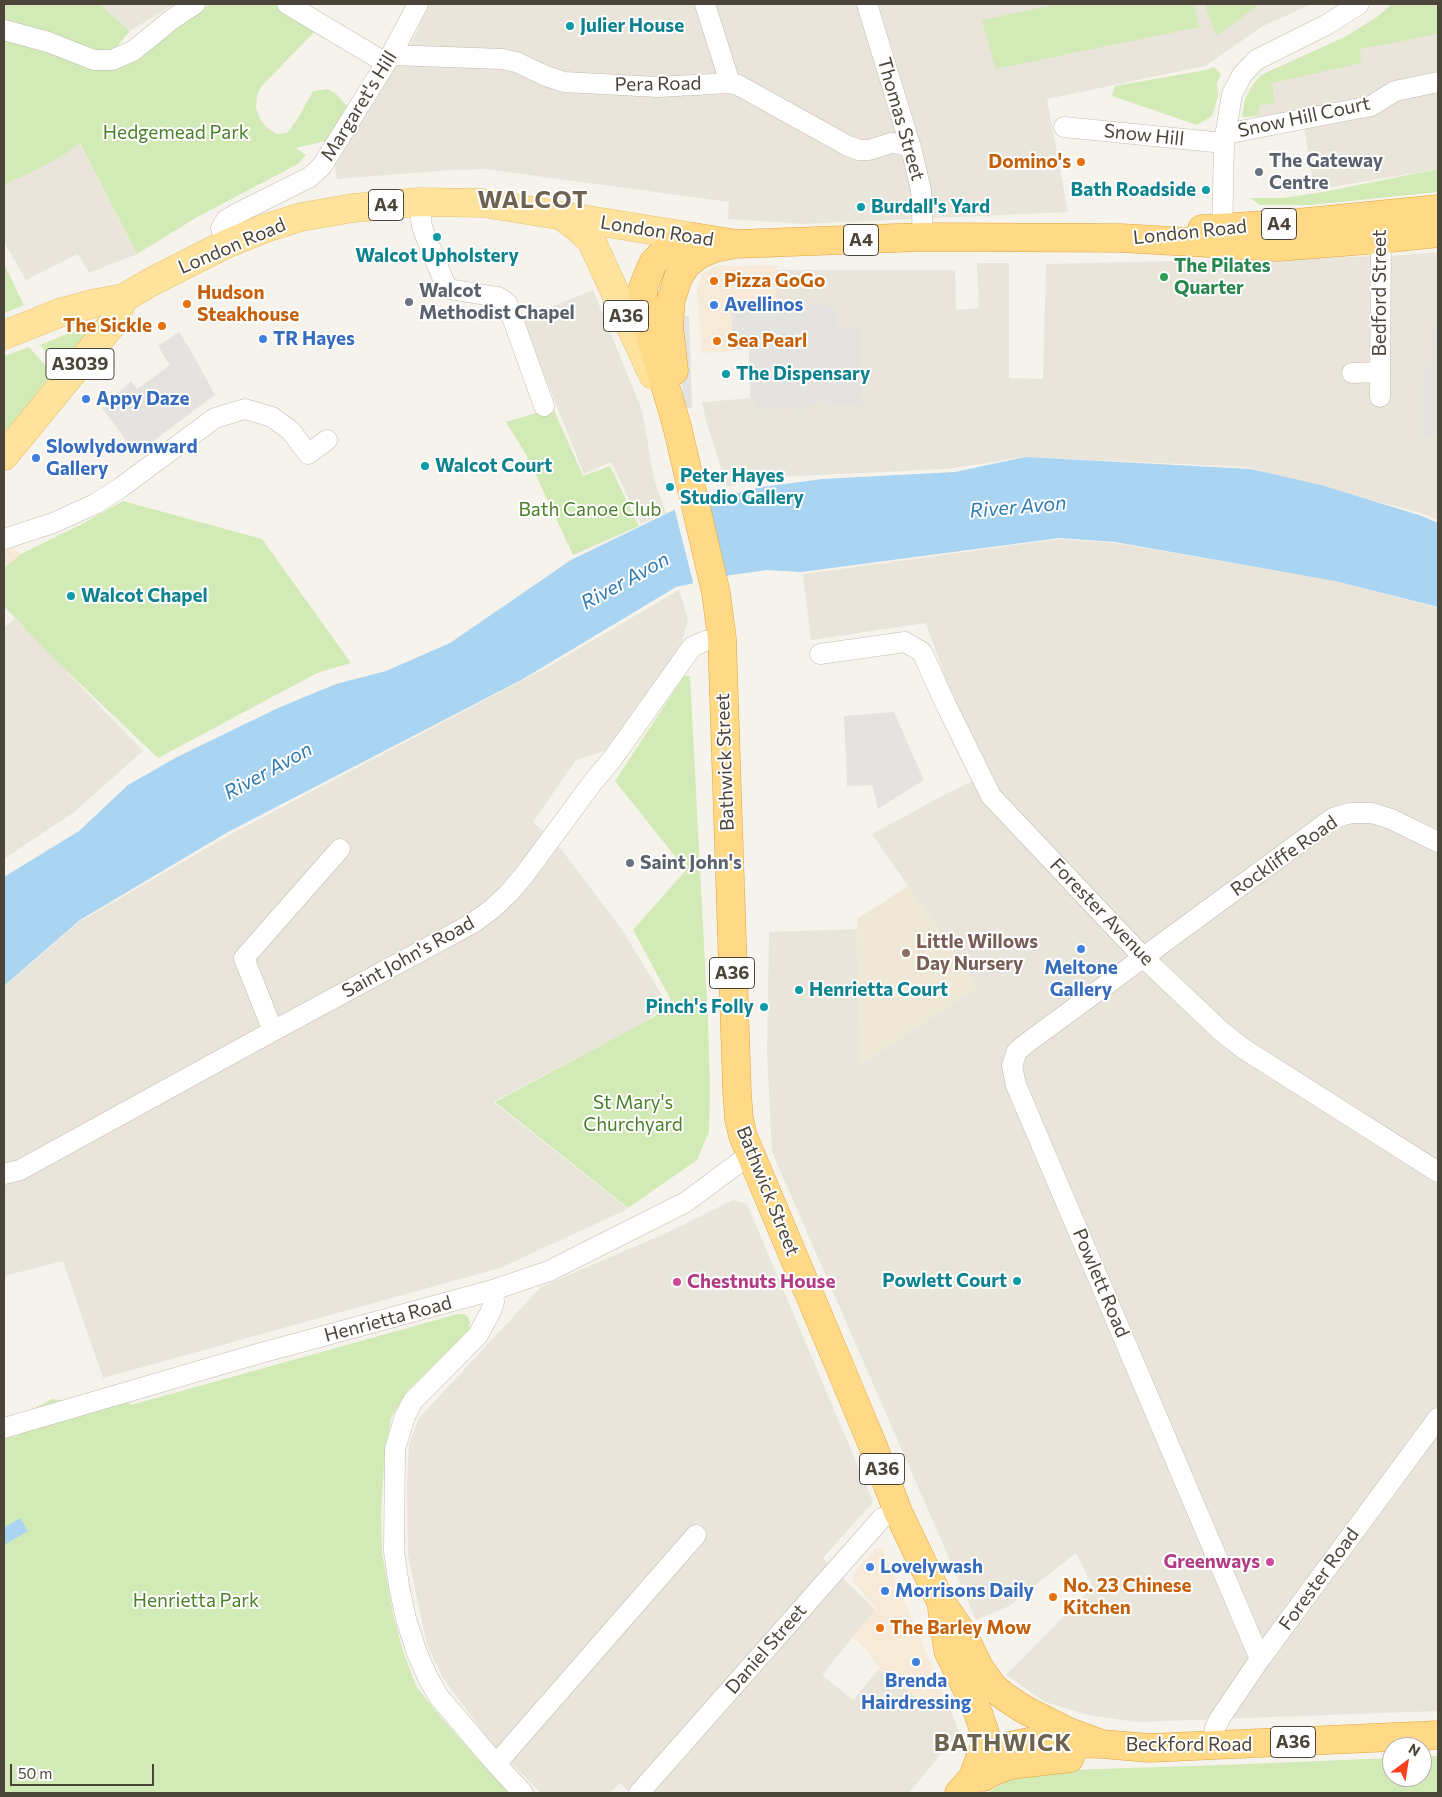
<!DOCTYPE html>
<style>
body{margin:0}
#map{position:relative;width:1442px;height:1797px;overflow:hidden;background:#f6f3ec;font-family:Commissioner,sans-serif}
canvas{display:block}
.frame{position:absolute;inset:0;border:5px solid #4b4439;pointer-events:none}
.north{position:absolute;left:1382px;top:1737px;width:50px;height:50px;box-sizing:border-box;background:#fff;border:1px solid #b7b4b0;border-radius:50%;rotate:31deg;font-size:14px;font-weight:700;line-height:20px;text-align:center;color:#4b4439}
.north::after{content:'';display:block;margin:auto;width:18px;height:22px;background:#fc3f1d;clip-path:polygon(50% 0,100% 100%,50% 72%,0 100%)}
.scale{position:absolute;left:10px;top:1764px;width:144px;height:22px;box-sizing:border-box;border:2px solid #4b4439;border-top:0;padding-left:6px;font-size:15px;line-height:18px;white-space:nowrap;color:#4b4439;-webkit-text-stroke:4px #fff;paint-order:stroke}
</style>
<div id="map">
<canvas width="1442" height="1797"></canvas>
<div class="frame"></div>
<div class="north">N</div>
<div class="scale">50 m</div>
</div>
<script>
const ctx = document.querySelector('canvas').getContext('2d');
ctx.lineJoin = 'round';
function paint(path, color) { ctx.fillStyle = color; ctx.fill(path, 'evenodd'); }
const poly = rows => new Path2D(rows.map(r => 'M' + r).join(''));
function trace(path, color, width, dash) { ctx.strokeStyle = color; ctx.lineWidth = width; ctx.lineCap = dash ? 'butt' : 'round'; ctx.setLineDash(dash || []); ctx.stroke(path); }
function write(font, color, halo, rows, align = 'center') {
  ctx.font = font + ' Commissioner,sans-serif'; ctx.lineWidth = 4; ctx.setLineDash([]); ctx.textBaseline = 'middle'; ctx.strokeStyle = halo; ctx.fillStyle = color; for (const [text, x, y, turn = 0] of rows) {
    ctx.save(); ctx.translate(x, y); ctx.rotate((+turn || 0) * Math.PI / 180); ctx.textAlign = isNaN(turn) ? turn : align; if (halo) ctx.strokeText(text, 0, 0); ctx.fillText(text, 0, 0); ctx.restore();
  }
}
const residential = poly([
 [99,4,174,4,130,31],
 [429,4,1312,4,1263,26,1205,66,1047,99,1068,212,803,224,728,219,729,202,485,169,451,170,337,179,334,159,352,134,415,36],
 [1392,4,1438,4,1438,169,1314,190,1303,121,1262,125,1258,116,1242,117,1245,99,1252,86,1261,75,1345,37,1377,17],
 [78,140,137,254,89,273,78,254,26,280,4,242,4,179],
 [1438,252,1438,520,1421,513,1247,467,1024,457,946,469,754,478,727,487,706,420,702,402,754,398,775,318,777,270,955,270,956,310,979,308,977,263,1009,263,1009,378,1043,379,1046,264,1391,256],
 [593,290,642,410,654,479,666,513,641,524,611,462,584,474,522,319],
 [1060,539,1115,543,1336,581,1438,608,1438,1711,1136,1722,1088,1715,1045,1702,1006,1675,1093,1587,1076,1553,1009,1606,976,1620,772,1152,767,1053,769,932,857,929,861,1064,978,987,872,834,946,794,989,773,946,680,926,623,811,640,803,574],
 [679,590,688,619,681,645,605,751,576,760,533,822,561,849,623,931,666,1002,649,1020,493,1102,628,1209,500,1268,103,1378,63,1261,4,1276,4,987,79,922,229,835,544,669],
 [15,618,143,751,73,813,4,859,4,628],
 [733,1200,747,1204,873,1502,823,1558,875,1610,822,1675,853,1700,879,1669,933,1710,948,1704,959,1732,909,1793,630,1793,620,1783,610,1793,541,1793,491,1743,443,1678,427,1645,408,1555,407,1485,409,1444,419,1418,541,1287,673,1230]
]);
const commercial = poly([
 [777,265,776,300,731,305,732,351,702,353,697,289,703,273,716,266],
 [4,547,14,547,21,554,4,568],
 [882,1548,947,1702,933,1710,879,1668,868,1651,853,1637,876,1608,851,1579,859,1567,875,1549]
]);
const education = poly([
 [908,886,978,987,861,1064,857,919]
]);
const green = poly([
 [4,4,99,4,130,31,114,50,103,54,4,24],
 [209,4,285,4,317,29,261,87,257,95,256,108,260,119,266,127,277,134,287,133,297,120,313,91,327,89,335,93,348,107,330,140,296,148,306,155,298,164,199,216,137,254,80,143,70,151,30,173,4,184,4,32,79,63,189,19],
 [1058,4,1195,4,1199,27,996,69,982,20],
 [1205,4,1256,4,1256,7,1216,36],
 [1392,4,1438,4,1438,34,1360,49,1361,63,1272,83,1275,103,1260,105,1258,116,1242,117,1245,99,1252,86,1261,75,1345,37,1377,17],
 [1214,67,1221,74,1217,83,1218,96,1212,116,1197,125,1112,96,1115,86,1206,70],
 [1438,169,1438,192,1311,205,1260,205,1250,198,1283,198,1323,192],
 [4,264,24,305,4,313],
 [94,323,95,325,59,367,40,345],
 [29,347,52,373,4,437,4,356],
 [553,408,583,476,610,466,639,526,573,555,527,456,506,422],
 [123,501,262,539,351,663,317,673,158,758,52,657,4,606,4,568,21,554,84,523],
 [684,676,690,676,708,1022,710,1089,709,1132,697,1160,628,1208,495,1102,654,1017,671,1000,633,930,686,870,615,781],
 [458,1314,464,1314,468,1317,470,1323,469,1330,407,1391,391,1418,384,1462,381,1517,382,1553,393,1614,403,1651,416,1686,439,1715,485,1767,512,1793,4,1793,4,1432,16,1437,20,1428,29,1423,33,1409,52,1399,68,1401,121,1397,131,1405],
 [1422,1756,1438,1756,1438,1793,988,1793,1016,1774,1037,1771,1222,1765,1392,1758,1392,1777,1422,1777]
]);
const parking = poly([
 [776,300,777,304,834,306,836,329,859,329,862,404,829,404,829,401,810,403,810,408,793,409,793,406,759,409,750,397,749,349,732,350,731,304],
 [680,316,689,316,692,408,683,408],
 [1434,322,1438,322,1438,436,1423,436,1424,368,1433,367],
 [179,332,190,349,215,395,136,454,102,408,131,381,137,389,170,365,158,346],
 [894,712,924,780,878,809,872,785,847,786,844,716]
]);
const water = poly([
 [1025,457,1251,469,1321,485,1422,516,1438,523,1438,607,1335,581,1115,542,1060,538,801,572,767,570,731,575,676,587,523,679,228,832,80,920,4,986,4,877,79,831,128,785,177,757,278,708,336,684,386,671,450,643,571,560,676,509,761,487,823,479,955,472],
 [20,1518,28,1531,4,1545,4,1528]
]);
const pier = poly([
 [722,494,723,499,708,502,725,578,694,586,674,507]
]);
const minor = poly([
 [287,4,386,63],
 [705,4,730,83],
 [867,4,911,148,921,190,923,237],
 [4,30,48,42,94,60,112,60,133,51,171,20,195,4],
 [391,55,502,59,516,62,546,76,564,82,658,87,730,83,738,85,848,146,859,150,869,150,891,143,901,144,911,148],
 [1064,127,1224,143],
 [1225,134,1371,106,1395,91,1438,82],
 [419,202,422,227,445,284,449,289,498,297,507,303,544,406],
 [1222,240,1224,143,1232,94,1242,75,1256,60,1328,24,1359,4],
 [226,244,221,228,226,220,234,215,310,177,322,166,391,55,418,4],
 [1352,373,1380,372],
 [1380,397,1381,227],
 [4,539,53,523,95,504,120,488,215,418,245,409,272,417,291,431,308,454,327,440],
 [820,654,905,642,922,652,946,705,991,796,1143,957,1221,1031,1244,1049,1438,1172],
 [273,1031,244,958,340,849],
 [4,1174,20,1170,273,1031,473,923,492,909,509,893,525,874,593,782,613,758,692,647,705,641,722,638],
 [493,1290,494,1302,491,1311,478,1335,413,1401,405,1416,395,1449,394,1551,399,1586,406,1619,417,1653,428,1678,439,1697,496,1764,523,1793],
 [4,1428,257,1354,493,1290,549,1271,686,1202,749,1155],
 [1260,1659,1016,1085,1012,1066,1017,1051,1031,1040,1333,818,1351,813,1372,813,1391,819,1438,842],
 [1216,1746,1215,1728,1220,1718,1260,1659,1438,1418],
 [496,1764,696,1535],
 [639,1793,882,1518,898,1512]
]);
const primary = poly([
 [563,217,578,228,591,240,653,375],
 [4,335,62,312,96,303,124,298,151,282,226,244,263,229,301,217,353,208,419,202,483,203,694,237],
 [4,456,113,323,124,298]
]);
const trunk = poly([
 [1202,229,1297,223,1438,209],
 [674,371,669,326,671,300,678,278,687,264,700,254,715,248,730,245],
 [942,1609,948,1651,976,1707,985,1733,985,1746,975,1771],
 [1102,1744,1067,1731,1025,1710,1005,1697,993,1687,979,1667,963,1634,941,1602,898,1512,873,1446,743,1136,739,1119,737,1092,722,638,719,616,716,593,677,426,643,310,643,287,653,263,663,253,674,244,694,237,737,244,923,237,1121,238,1277,247,1381,239,1438,233],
 [984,1777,992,1772,1010,1765,1070,1758],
 [959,1793,996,1752,1009,1746,1029,1742,1102,1744,1149,1748,1438,1735]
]);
const markers = [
 [570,26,5,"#0f9aa8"],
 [1081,162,5,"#e8710a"],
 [1259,172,5,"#6b7280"],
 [1206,190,5,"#0f9aa8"],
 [861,207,5,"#0f9aa8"],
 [437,237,5,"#0f9aa8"],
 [1164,277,5,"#2e9e5b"],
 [714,281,5,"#e8710a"],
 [409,302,5,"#6b7280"],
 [187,304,5,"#e8710a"],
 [714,305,5,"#3f7fe0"],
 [162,326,5,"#e8710a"],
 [263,339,5,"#3f7fe0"],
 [717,341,5,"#e8710a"],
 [726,374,5,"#0f9aa8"],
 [86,399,5,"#3f7fe0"],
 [36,458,5,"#3f7fe0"],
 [425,466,5,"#0f9aa8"],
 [670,487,5,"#0f9aa8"],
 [71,596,5,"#0f9aa8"],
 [630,863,5,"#6b7280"],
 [1081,949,5,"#3f7fe0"],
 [906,953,5,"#8d6e63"],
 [799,990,5,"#0f9aa8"],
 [764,1007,5,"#0f9aa8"],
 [1017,1281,5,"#0f9aa8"],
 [677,1282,5,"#d1479c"],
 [1270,1562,5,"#d1479c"],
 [870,1567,5,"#3f7fe0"],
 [885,1591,5,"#3f7fe0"],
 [1053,1597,5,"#e8710a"],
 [880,1628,5,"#e8710a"],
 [916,1662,5,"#3f7fe0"]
];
const shields = [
 [386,205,35],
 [1279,224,35],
 [861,240,35],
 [626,316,45],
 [80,364,68],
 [732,973,45],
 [882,1469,45],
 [1293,1742,45]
];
const shieldNames = [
 ["A4",386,205],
 ["A4",1279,224],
 ["A4",861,240],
 ["A36",626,316],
 ["A3039",80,364],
 ["A36",732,973],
 ["A36",882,1469],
 ["A36",1293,1742]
];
const cultureNames = [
 ["Julier House",580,26],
 ["Bath Roadside",1196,190,"right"],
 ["Burdall's Yard",871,207],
 ["Walcot Upholstery",437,256,"center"],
 ["The Dispensary",736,374],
 ["Walcot Court",435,466],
 ["Peter Hayes",680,476],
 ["Studio Gallery",680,498],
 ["Walcot Chapel",81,596],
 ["Henrietta Court",809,990],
 ["Pinch's Folly",754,1007,"right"],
 ["Powlett Court",1007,1281,"right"]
];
const streetNames = [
 ["Pera Road",658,84,-1],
 ["Margaret's Hill",359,106,-58],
 ["Snow Hill Court",1304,117,-12],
 ["Thomas Street",901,119,74],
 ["Snow Hill",1144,135,6],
 ["London Road",657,231,9],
 ["London Road",1190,232,-6],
 ["London Road",232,246,-23],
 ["Bedford Street",1380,293,-90],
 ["Bathwick Street",725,762,-92],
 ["Rockliffe Road",1284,856,-35],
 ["Forester Avenue",1102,912,46],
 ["Saint John's Road",408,957,-29],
 ["Bathwick Street",768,1191,68],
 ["Powlett Road",1101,1283,67],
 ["Henrietta Road",388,1319,-15],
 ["Forester Road",1319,1579,-54],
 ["Daniel Street",766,1649,-49],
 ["Beckford Road",1189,1745]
];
const parkNames = [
 ["Hedgemead Park",176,133],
 ["Bath Canoe Club",590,510],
 ["St Mary's",633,1103],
 ["Churchyard",633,1125],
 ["Henrietta Park",196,1601]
];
const worshipNames = [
 ["The Gateway",1269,161],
 ["Centre",1269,183],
 ["Walcot",419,291],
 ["Methodist Chapel",419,313],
 ["Saint John's",640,863]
];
const foodNames = [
 ["Domino's",1071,162,"right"],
 ["Pizza GoGo",724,281],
 ["Hudson",197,293],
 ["Steakhouse",197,315],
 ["The Sickle",152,326,"right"],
 ["Sea Pearl",727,341],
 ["No. 23 Chinese",1063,1586],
 ["Kitchen",1063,1608],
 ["The Barley Mow",890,1628]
];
const leisureNames = [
 ["The Pilates",1174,266],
 ["Quarter",1174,288]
];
const shopNames = [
 ["Avellinos",724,305],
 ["TR Hayes",273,339],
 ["Appy Daze",96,399],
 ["Slowlydownward",46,447],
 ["Gallery",46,469],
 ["Meltone",1081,968,"center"],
 ["Gallery",1081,990,"center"],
 ["Lovelywash",880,1567],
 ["Morrisons Daily",895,1591],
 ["Brenda",916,1681,"center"],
 ["Hairdressing",916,1703,"center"]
];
const educationNames = [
 ["Little Willows",916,942],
 ["Day Nursery",916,964]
];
const hotelNames = [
 ["Chestnuts House",687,1282],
 ["Greenways",1260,1562,"right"]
];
const waterNames = [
 ["River Avon",1018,507,-5],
 ["River Avon",625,581,-29],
 ["River Avon",268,771,-29]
];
const districtNames = [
 ["WALCOT",533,200],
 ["BATHWICK",1003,1743]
];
paint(residential, '#eae5da');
paint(commercial, '#f7ead8');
paint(education, '#efe8d6');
paint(green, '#d2eab5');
paint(parking, '#e5e3e0');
paint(water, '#a9d4f2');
paint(pier, '#f6f3ec');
trace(minor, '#c2bbae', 21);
trace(primary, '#e6c16a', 29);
trace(trunk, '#e0a43c', 29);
trace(minor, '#fff', 20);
trace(primary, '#ffe39c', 28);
trace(trunk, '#ffd985', 28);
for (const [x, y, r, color] of markers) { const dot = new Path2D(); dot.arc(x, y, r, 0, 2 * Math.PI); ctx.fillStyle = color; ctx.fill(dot); trace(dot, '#fff', 2); }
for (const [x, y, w] of shields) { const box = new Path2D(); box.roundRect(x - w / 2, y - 15.5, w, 31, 4); ctx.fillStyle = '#fff'; ctx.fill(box); trace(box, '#4b4439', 1); }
write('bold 18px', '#4b4439', null, shieldNames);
write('bold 19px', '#0d838f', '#fff', cultureNames, 'left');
write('19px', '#4b4439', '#fff', streetNames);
write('19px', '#4a7f2a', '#fff', parkNames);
write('bold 19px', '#5b616d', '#fff', worshipNames, 'left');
write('bold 19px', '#c56008', '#fff', foodNames, 'left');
write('bold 19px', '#27864d', '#fff', leisureNames, 'left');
write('bold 19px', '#366cbe', '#fff', shopNames, 'left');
write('bold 19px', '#785e54', '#fff', educationNames, 'left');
write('bold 19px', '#b23c85', '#fff', hotelNames, 'left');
write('italic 20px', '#2e7ab2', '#fff', waterNames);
ctx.letterSpacing = '1px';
write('bold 24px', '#6e6250', '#fff', districtNames);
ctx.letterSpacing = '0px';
</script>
